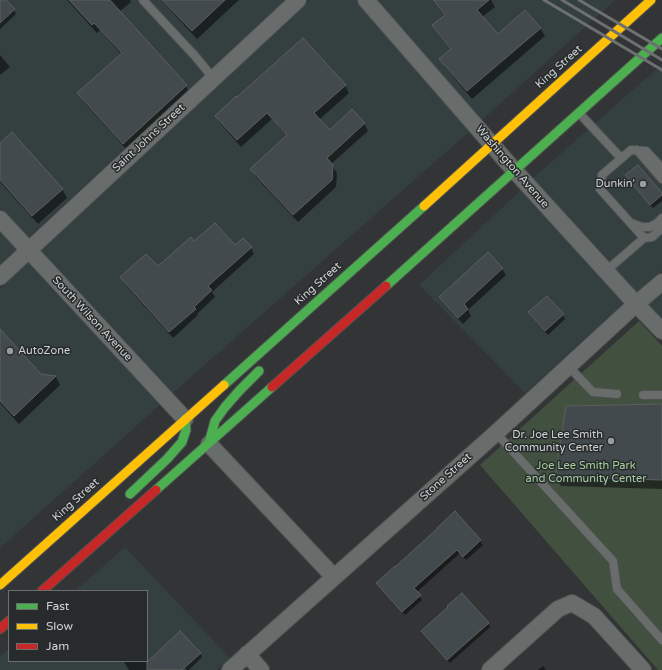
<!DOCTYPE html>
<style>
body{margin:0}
#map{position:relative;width:662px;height:670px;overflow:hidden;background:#323435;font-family:"Varela Round",sans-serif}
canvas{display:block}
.legend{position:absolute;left:8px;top:590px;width:140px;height:72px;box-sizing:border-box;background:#272b2c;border:1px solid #6b6e6f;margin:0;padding:5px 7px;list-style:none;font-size:12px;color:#d0d3d3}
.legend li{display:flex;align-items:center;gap:8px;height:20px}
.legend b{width:20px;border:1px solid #6b6e6f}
</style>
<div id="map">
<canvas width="662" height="670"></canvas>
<ul class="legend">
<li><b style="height:5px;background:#4caf50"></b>Fast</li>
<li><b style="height:5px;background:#ffc107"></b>Slow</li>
<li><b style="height:5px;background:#c62828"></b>Jam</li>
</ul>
</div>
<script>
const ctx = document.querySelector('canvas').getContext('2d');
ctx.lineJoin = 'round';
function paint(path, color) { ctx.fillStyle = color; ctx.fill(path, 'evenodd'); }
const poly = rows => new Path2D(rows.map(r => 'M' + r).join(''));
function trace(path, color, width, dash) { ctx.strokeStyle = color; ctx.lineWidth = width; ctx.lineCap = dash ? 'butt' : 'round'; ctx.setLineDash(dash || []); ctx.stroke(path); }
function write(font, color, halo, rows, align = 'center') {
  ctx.font = font + ' "Varela Round",sans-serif'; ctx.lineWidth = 3; ctx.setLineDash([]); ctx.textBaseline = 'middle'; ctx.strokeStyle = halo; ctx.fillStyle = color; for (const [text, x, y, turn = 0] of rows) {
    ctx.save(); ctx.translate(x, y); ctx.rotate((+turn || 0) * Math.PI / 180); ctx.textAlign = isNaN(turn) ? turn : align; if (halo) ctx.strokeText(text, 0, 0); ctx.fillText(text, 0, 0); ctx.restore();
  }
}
const built = poly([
 [0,0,285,0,28,238,0,208],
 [310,0,356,0,470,131,173,393,40,251],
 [376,0,615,0,481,121],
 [662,64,662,271,636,292,532,179],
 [521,190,624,303,525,393,419,285],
 [0,231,17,249,0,265],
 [29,262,161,404,0,548,0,289],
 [662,294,662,319,648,305],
 [125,547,230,658,217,670,0,670,0,656,9,649,9,661,147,661,147,591,75,591]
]);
const green = poly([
 [639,321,662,346,662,670,658,670,480,465]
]);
const shadow = poly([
 [0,0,5,0,14,10,16,14,0,29],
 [67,0,130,0,131,2,119,12,186,86,190,94,128,151,83,101,78,93,121,54,100,30,97,33],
 [161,0,239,0,197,39],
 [432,0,491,0,495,7,482,17,498,35,540,28,545,36,472,99,445,67,440,59,451,50,438,33,433,26,445,16],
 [0,55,10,67,0,75],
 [345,85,349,93,319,120,330,132,364,123,368,131,331,164,337,173,336,187,298,222,256,177,251,169,287,136,272,119,241,147,220,123,216,116],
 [0,144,62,189,67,198,38,224,0,182],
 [626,176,662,195,662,201,653,208,629,180],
 [194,243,251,248,254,254,212,292,215,297,197,314,198,315,173,338,125,284,122,277,158,267],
 [502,269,506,275,468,310,471,316,463,324,444,303,440,297],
 [530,313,563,315,565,319,548,335,532,317],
 [0,331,41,375,56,377,60,385,19,424,0,403],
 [662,405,662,489,561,486,556,477,567,407],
 [455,513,480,541,483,545,466,560,460,553,417,592,422,600,405,615,380,587,395,568],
 [488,623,490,627,450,663,425,636,423,632],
 [200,653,202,657,189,670,187,670,181,664,175,670,129,670,124,662,125,661,147,661,147,659,149,661],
 [543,666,546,670,538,670]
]);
const building = poly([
 [0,0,6,0,15,9,0,23,0,0],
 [69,0,110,0,187,85,123,144,77,93,122,53,94,23,92,25,69,0],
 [162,0,225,0,192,31,162,0],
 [433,0,489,0,477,10,498,34,525,10,541,28,467,91,439,59,451,49,432,25,445,15,433,0],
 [303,38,346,85,314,113,330,130,352,109,365,123,327,158,333,165,332,180,293,215,250,169,287,135,267,113,237,140,215,116,236,96,237,97,303,38],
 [12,132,63,189,32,216,0,180,0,143,12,132],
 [638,165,662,193,662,195,650,205,625,175,638,165],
 [215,223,235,245,243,238,252,247,208,286,212,290,194,307,196,309,169,332,120,277,146,254,158,266,191,237,194,241,215,223],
 [488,252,503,268,464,304,468,309,458,318,439,297,488,252],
 [547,296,564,314,545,331,528,312,547,296],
 [0,329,41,374,56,376,14,416,0,401,0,329],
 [662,404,662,480,555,477,566,406,662,404],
 [455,511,481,540,463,557,457,550,414,588,421,595,402,612,376,583,395,566,395,567,438,528,437,528,455,511],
 [462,593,489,623,447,660,421,631,448,607,447,606,462,593],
 [180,631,201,653,182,670,147,670,147,662,180,631]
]);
const lane = poly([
 [143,0,195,56,213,78],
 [579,113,621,158],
 [637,150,662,179],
 [631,223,642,227,650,227,657,223,662,218],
 [644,238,600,189,602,175,631,150,646,151,662,168],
 [606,271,644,238,652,237,662,228],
 [568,366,593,392,617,394],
 [643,395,662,395],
 [496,433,613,561,617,589,662,640]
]);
const street = poly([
 [366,0,481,132,514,170,636,304,662,331],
 [0,219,185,419],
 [0,277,298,0],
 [209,444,334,577],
 [247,654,261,670],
 [230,670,496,433,636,304,662,282],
 [490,670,558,609,572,603,594,616,643,670]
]);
const fast = poly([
 [386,286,662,38],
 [224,385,424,206],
 [210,439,215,421,225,407,240,390,259,371],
 [156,490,272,387],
 [130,494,167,459,182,442,186,430,185,419]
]);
const slow = poly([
 [424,206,651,0],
 [0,585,224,385]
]);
const jam = poly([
 [272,387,386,286],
 [42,591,156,490],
 [0,629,9,621]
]);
const rail = poly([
 [544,0,662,70],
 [562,0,662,60],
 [579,0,662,49]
]);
const markers = [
 [643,184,4,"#999b9c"],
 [10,351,4,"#999b9c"],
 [611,441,4,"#999b9c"]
];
const streetNames = [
 ["King Street",559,67,-42],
 ["Saint Johns Street",149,138,-43],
 ["Washington Avenue",512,167,49],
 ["King Street",318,284,-42],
 ["South Wilson Avenue",92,319,47],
 ["Stone Street",446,477,-42],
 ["King Street",76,500,-42]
];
const poiNames = [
 ["Dunkin'",635,184],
 ["AutoZone",18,351,"left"],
 ["Dr. Joe Lee Smith",603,435],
 ["Community Center",603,448]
];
const parkNames = [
 ["Joe Lee Smith Park",586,466],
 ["and Community Center",586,479]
];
paint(built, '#343f3f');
paint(green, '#425040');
paint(shadow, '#0007');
paint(building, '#424a4d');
trace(building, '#5d5e5f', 1);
trace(lane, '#4f5151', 10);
trace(street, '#4f5151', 18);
trace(fast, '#4f5151', 11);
trace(slow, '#4f5151', 11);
trace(jam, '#4f5151', 11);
trace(lane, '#686d6b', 8);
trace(street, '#686d6b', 16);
trace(fast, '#4caf50', 9);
trace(slow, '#ffc107', 9);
trace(jam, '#c62828', 9);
trace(rail, '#6d7070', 3);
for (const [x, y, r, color] of markers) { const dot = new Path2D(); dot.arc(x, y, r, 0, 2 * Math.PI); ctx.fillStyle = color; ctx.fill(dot); trace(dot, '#272b2c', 1.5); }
write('11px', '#d0d3d3', '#272b2c', streetNames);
write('11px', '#d0d3d3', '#272b2c', poiNames, 'right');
write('11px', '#a6cf9f', '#272b2c', parkNames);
</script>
